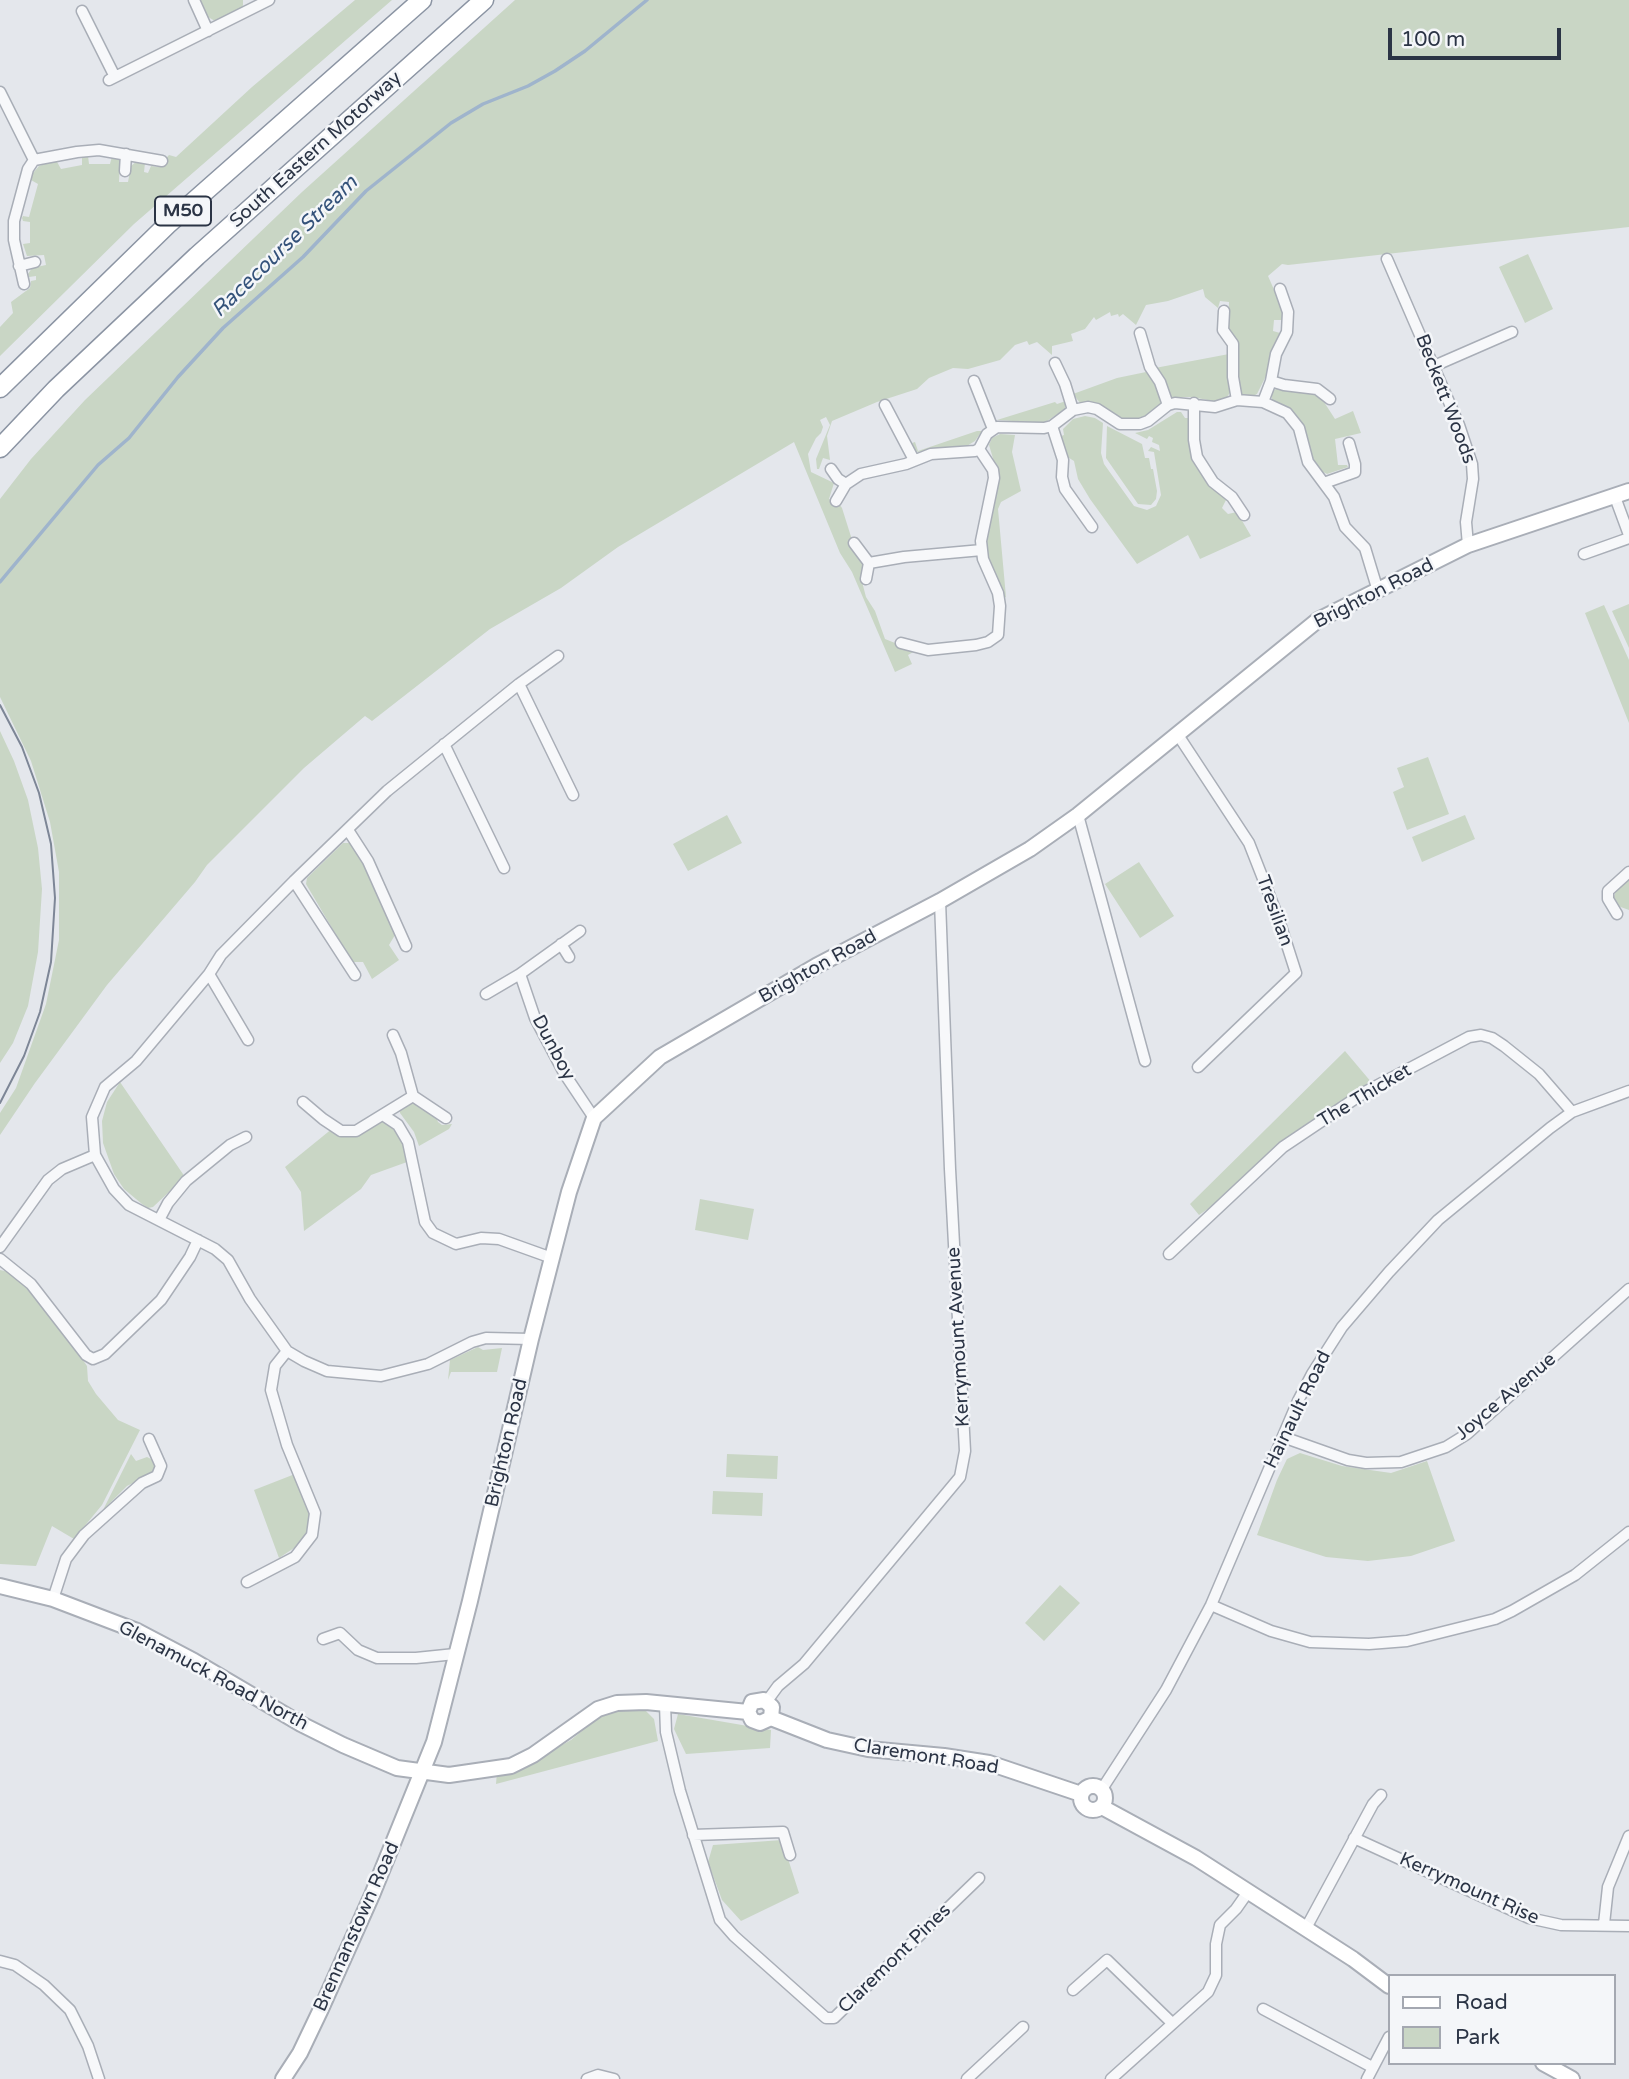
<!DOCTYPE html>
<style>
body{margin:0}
#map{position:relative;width:1629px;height:2079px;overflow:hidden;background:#e4e7ec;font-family:"Varela Round",sans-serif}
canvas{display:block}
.legend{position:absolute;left:1388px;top:1974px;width:228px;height:91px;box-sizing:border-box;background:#f4f6f9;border:2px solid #a4a8b1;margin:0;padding:9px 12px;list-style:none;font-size:21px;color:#2b3445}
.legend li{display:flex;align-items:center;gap:14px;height:35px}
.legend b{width:35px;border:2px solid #a4a8b1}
.scale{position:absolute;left:1388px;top:28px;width:173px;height:32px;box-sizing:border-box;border:4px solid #2b3445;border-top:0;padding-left:9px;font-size:21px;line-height:24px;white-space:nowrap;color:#2b3445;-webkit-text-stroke:5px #f4f6f9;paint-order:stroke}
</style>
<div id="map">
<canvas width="1629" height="2079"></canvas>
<ul class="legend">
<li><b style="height:9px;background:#fff"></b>Road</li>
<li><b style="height:19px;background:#c9d6c5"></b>Park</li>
</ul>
<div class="scale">100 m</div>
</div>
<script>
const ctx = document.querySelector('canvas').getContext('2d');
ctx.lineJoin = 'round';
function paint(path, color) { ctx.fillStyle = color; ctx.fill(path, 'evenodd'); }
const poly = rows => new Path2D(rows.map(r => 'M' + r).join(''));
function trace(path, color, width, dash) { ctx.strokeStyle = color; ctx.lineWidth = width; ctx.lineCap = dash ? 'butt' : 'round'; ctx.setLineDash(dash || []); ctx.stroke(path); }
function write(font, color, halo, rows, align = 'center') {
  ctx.font = font + ' "Varela Round",sans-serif'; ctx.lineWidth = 5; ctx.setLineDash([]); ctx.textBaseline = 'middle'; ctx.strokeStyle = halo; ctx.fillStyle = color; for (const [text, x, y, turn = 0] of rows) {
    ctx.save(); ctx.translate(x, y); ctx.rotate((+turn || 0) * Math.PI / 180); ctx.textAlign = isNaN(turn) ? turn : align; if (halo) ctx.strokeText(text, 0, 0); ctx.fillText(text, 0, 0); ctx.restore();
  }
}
const green = poly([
 [199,0,243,0,243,5,242,8,215,21,208,17],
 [355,0,392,0,134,224,0,356,0,327,13,313,11,302,30,288,31,281,36,280,36,276,29,277,28,274,32,268,46,265,44,255,27,256,23,244,30,243,30,222,23,221,22,218,23,216,29,217,38,184,31,180,33,173,39,166,56,160,61,169,82,165,82,155,88,156,89,164,110,164,112,156,120,159,119,182,128,182,131,166,137,161,145,163,144,172,148,173,151,166,158,167,169,155,176,157,252,87],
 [515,0,1629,0,1629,227,1288,265,1282,264,1268,276,1283,310,1282,320,1274,320,1273,331,1280,333,1280,335,1271,354,1267,374,1257,394,1251,397,1244,396,1240,392,1237,372,1239,345,1228,329,1229,302,1220,301,1218,308,1205,297,1203,289,1168,301,1146,305,1136,325,1123,314,1119,317,1118,314,1111,316,1110,312,1096,320,1094,317,1085,329,1071,334,1073,341,1052,346,1052,355,1037,342,1029,345,1027,341,1015,345,1000,360,968,369,953,368,929,378,917,389,877,402,832,421,827,436,830,460,823,458,819,469,817,469,816,459,830,425,826,417,820,420,823,427,821,433,816,438,808,454,811,472,834,483,829,499,839,504,842,508,853,543,848,545,863,562,861,578,866,597,875,611,885,639,915,651,908,655,912,664,895,672,852,572,840,553,794,442,618,547,561,588,490,629,372,721,365,716,304,768,207,865,195,882,107,985,35,1083,0,1135,0,1113,16,1088,46,1004,59,940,59,872,50,822,31,761,0,697,0,499,31,459,85,400,302,192],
 [1528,254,1553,309,1525,323,1499,267],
 [1229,354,1231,391,1225,400,1218,402,1192,397,1171,397,1155,368],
 [1146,372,1155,382,1161,403,1145,417,1138,420,1124,419,1100,406,1080,403,1073,394,1117,378],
 [1276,389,1314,393,1324,402,1335,419,1353,411,1361,433,1335,439,1338,465,1347,465,1348,467,1327,474,1321,471,1312,457,1307,438,1298,418,1291,411,1272,400,1272,392],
 [1066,401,1065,409,1044,423,997,420,1055,402,1057,404],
 [1177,412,1181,412,1185,418,1188,418,1189,445,1200,473,1226,500,1222,508,1228,514,1237,512,1251,536,1200,559,1188,535,1137,564,1090,499,1078,479,1074,461,1066,456,1061,436,1064,435,1063,429,1073,419,1085,416,1095,418,1103,423,1101,453,1104,464,1134,506,1147,510,1156,506,1161,495,1154,452,1148,451,1151,447,1160,451,1159,445,1152,442,1153,438,1149,436,1147,439,1135,433,1148,430],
 [1107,426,1142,444,1145,458,1149,458,1151,469,1153,469,1157,491,1156,499,1151,505,1138,504,1106,458],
 [977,431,982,431,975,441,965,447,940,448,918,452,915,450,912,443,915,442,918,451],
 [1000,434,1015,435,1012,452,1021,491,1001,502,998,509,1006,597,1004,598,988,557,986,535,998,475,989,445,992,438],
 [1629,604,1629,648,1612,611],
 [1604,605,1629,660,1629,723,1585,613],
 [0,731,14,761,28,800,38,848,42,889,38,952,28,1006,13,1043,0,1063],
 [1428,757,1449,814,1407,830,1393,792,1404,787,1397,768],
 [727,815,742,843,688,871,673,844],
 [1465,815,1475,839,1422,862,1412,837],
 [343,843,349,843,355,848,362,859,395,935,389,945,399,960,372,979,363,962,352,962,306,884,307,878],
 [1139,862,1174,916,1140,938,1105,884],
 [1629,880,1629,910,1618,906,1613,899,1616,891],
 [1345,1051,1372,1083,1309,1122,1282,1143,1215,1204,1199,1215,1190,1204],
 [120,1082,185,1177,153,1207,148,1208,142,1204,124,1189,114,1174,103,1143,102,1121,107,1102],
 [406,1097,435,1114,438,1122,442,1125,452,1124,449,1129,419,1146,414,1132,400,1113,399,1106],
 [373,1119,391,1120,404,1145,407,1162,371,1175,361,1189,304,1231,301,1192,285,1167,333,1128,342,1132],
 [700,1199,754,1209,748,1240,695,1230],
 [0,1270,9,1272,29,1288,59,1325,87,1366,88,1381,96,1394,118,1420,140,1430,102,1505,74,1539,52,1526,36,1566,0,1564],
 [478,1347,483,1350,502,1348,497,1372,451,1372,448,1380,450,1360],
 [1300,1453,1342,1466,1391,1473,1427,1461,1455,1541,1411,1556,1368,1561,1326,1557,1257,1535,1277,1480,1287,1459],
 [131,1454,136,1461,147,1457,151,1459,156,1468,155,1472,127,1486,103,1510],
 [727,1454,778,1456,777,1479,726,1477],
 [295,1474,310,1509,309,1531,294,1548,279,1558,254,1490],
 [713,1491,763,1493,762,1516,712,1514],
 [1060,1585,1080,1603,1044,1641,1025,1623],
 [640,1705,654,1719,658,1741,496,1784,497,1772,546,1754,571,1740,608,1709],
 [678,1714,771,1730,770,1748,686,1754,674,1729],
 [782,1840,799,1893,741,1921,722,1900,708,1862,713,1845]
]);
const stream = poly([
 [0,582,98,465,129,438,178,377,223,328,303,257,366,191,451,123,483,104,528,86,555,71,585,51,647,0]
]);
const street = poly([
 [194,0,208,31],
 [82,11,115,77],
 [109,80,269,0],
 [0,92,34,160],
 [125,171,126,154],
 [1387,259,1459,425,1472,464,1473,479,1466,522,1468,545],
 [19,266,35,262],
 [24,284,14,240,14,221,28,169,34,160,77,152,99,150,162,161],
 [1224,311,1223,330,1233,344,1233,377,1237,400],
 [1140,333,1150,367,1160,382,1168,405],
 [1055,363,1065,384,1073,410],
 [1434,366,1512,332],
 [974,381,993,429],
 [1271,381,1284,385,1317,389,1330,399],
 [1263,402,1271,381,1276,354,1287,332,1288,312,1280,289],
 [1194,403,1194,440,1197,457,1213,482,1232,497,1244,515],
 [885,405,914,460],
 [1052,426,1063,460,1062,477,1065,489,1092,527],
 [831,469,838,479,846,484],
 [1324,483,1355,472,1355,464,1349,443],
 [1615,497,1629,535],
 [836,501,846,484,861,474,906,464,931,454,975,451,979,449,987,434,997,427,1044,428,1052,426,1073,410,1088,407,1097,409,1120,424,1140,424,1148,421,1168,405,1175,403,1215,407,1237,400,1263,402,1287,413,1299,428,1308,462,1334,497,1345,527,1365,548,1378,591],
 [854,543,869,563,866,579],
 [1584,554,1629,538],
 [869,563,904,557,982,550],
 [901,643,928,650,976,645,988,642,998,635,1000,606,998,593,983,559,981,541,994,478,993,470,979,449],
 [519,684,573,795],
 [1178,735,1249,843,1278,917,1296,973,1198,1067],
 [444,744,504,868],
 [1078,815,1145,1061],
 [348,830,368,861,406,946],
 [294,881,355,975],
 [1617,914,1608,899,1608,891,1629,872],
 [561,944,569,957],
 [209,974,248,1040],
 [520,974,535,1018,564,1073,594,1118],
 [486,994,520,974,580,931],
 [393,1035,401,1053,413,1096,446,1118],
 [303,1102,323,1119,341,1131,356,1131,413,1096],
 [383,1115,398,1125,408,1142,425,1222,433,1233,456,1244,481,1238,499,1239,552,1258],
 [159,1220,168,1203,186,1181,230,1145,246,1137],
 [0,1247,48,1180,62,1169,95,1155],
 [1169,1254,1283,1147,1365,1092,1469,1037,1481,1035,1492,1038,1504,1046,1539,1074,1572,1112],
 [0,1259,31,1284,86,1355,93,1359,105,1354,161,1300,190,1257,198,1240],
 [531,1339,486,1338,472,1342,428,1364,381,1376,327,1371,304,1361,287,1351,250,1299,228,1260,215,1249,129,1205,114,1189,95,1155,92,1117,105,1087,136,1061,209,974,221,955,294,881,387,791,519,684,558,656],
 [1283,1437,1348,1460,1366,1463,1401,1462,1446,1447,1467,1434,1629,1289],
 [247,1582,295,1557,312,1535,315,1513,287,1445,271,1390,275,1366,287,1351],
 [53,1599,66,1559,84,1535,142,1483,157,1476,161,1466,149,1439],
 [1211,1605,1271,1631,1310,1642,1369,1644,1407,1641,1495,1619,1512,1611,1575,1575,1629,1532],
 [323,1639,340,1633,358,1650,377,1658,416,1658,455,1654],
 [767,1701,778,1686,804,1664,960,1477,965,1451,950,1169,940,901],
 [665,1704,666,1732,680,1791,720,1920,734,1936,826,2018,834,2018,979,1878],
 [1102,1789,1166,1690,1211,1605,1298,1401,1312,1374,1342,1327,1389,1272,1438,1220,1550,1128,1572,1112,1629,1091],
 [693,1835,783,1832,790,1855],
 [1354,1838,1529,1918,1561,1925,1629,1926],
 [1604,1924,1608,1887,1629,1836],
 [1306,1928,1373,1804,1381,1795],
 [0,1961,15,1965,44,1985,70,2010,88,2046,99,2079],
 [1073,1990,1107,1960,1172,2023],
 [1263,2009,1372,2067],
 [587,2079,598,2075,614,2079],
 [967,2079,1023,2027],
 [1111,2079,1208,1992,1216,1975,1216,1944,1220,1925,1236,1909,1248,1892],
 [1367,2079,1389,2037]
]);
const secondary = poly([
 [0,1586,53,1599,137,1631,194,1661,301,1724,343,1745,397,1768,449,1775,511,1766,533,1755,598,1709,617,1703,646,1702,748,1712],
 [748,1712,752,1702,764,1700,772,1707,771,1718],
 [748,1712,752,1720,760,1723,771,1718],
 [771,1718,827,1740,868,1749,944,1756,989,1763,1081,1794],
 '1081 1798a12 12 0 1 1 24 0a12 12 0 1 1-24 0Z',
 [1102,1807,1196,1858,1353,1959,1389,1986],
 [1543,2063,1572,2079],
 [283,2079,300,2053,321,2009,372,1895,434,1742,470,1601,531,1339,569,1192,594,1118,660,1057,816,966,940,901,1030,849,1078,815,1318,620,1468,545,1629,491]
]);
const highway = poly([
 [0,388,167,225,422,0],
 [0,448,56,389,197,256,484,0]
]);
const tram = poly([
 [0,705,22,747,39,793,51,844,55,898,51,962,40,1012,24,1056,0,1103]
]);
const shields = [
 [183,211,56]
];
const shieldNames = [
 ["M50",183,211]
];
const streetNames = [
 ["South Eastern Motorway",316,150,-42],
 ["Beckett Woods",1445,399,69],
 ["Brighton Road",1374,594,-27],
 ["Tresilian",1274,911,70],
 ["Brighton Road",818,967,-29],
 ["Dunboy",553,1048,62],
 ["The Thicket",1365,1096,-31],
 ["Kerrymount Avenue",959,1337,-93],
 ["Joyce Avenue",1506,1397,-40],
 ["Hainault Road",1298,1410,-64],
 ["Brighton Road",507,1443,-77],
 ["Glenamuck Road North",213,1676,28],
 ["Claremont Road",926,1757,9],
 ["Kerrymount Rise",1469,1889,24],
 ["Brennanstown Road",357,1927,-66],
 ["Claremont Pines",895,1959,-44]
];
const waterNames = [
 ["Racecourse Stream",285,247,-44]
];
paint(green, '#c9d6c5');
trace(stream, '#9fb4cc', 3.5);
trace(street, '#a9aeb7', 13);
trace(secondary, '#a9aeb7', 18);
trace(highway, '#8b94a3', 21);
trace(street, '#f7f8fa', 10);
trace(secondary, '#fff', 14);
trace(highway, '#fff', 18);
trace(tram, '#7d8696', 2);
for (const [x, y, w] of shields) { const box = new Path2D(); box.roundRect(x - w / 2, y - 14.5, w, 29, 5); ctx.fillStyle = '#f4f6f9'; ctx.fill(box); trace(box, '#2b3445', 2); }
write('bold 18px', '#2b3445', null, shieldNames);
write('19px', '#2b3445', '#f4f6f9', streetNames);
write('italic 21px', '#34527a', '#f4f6f9', waterNames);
</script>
